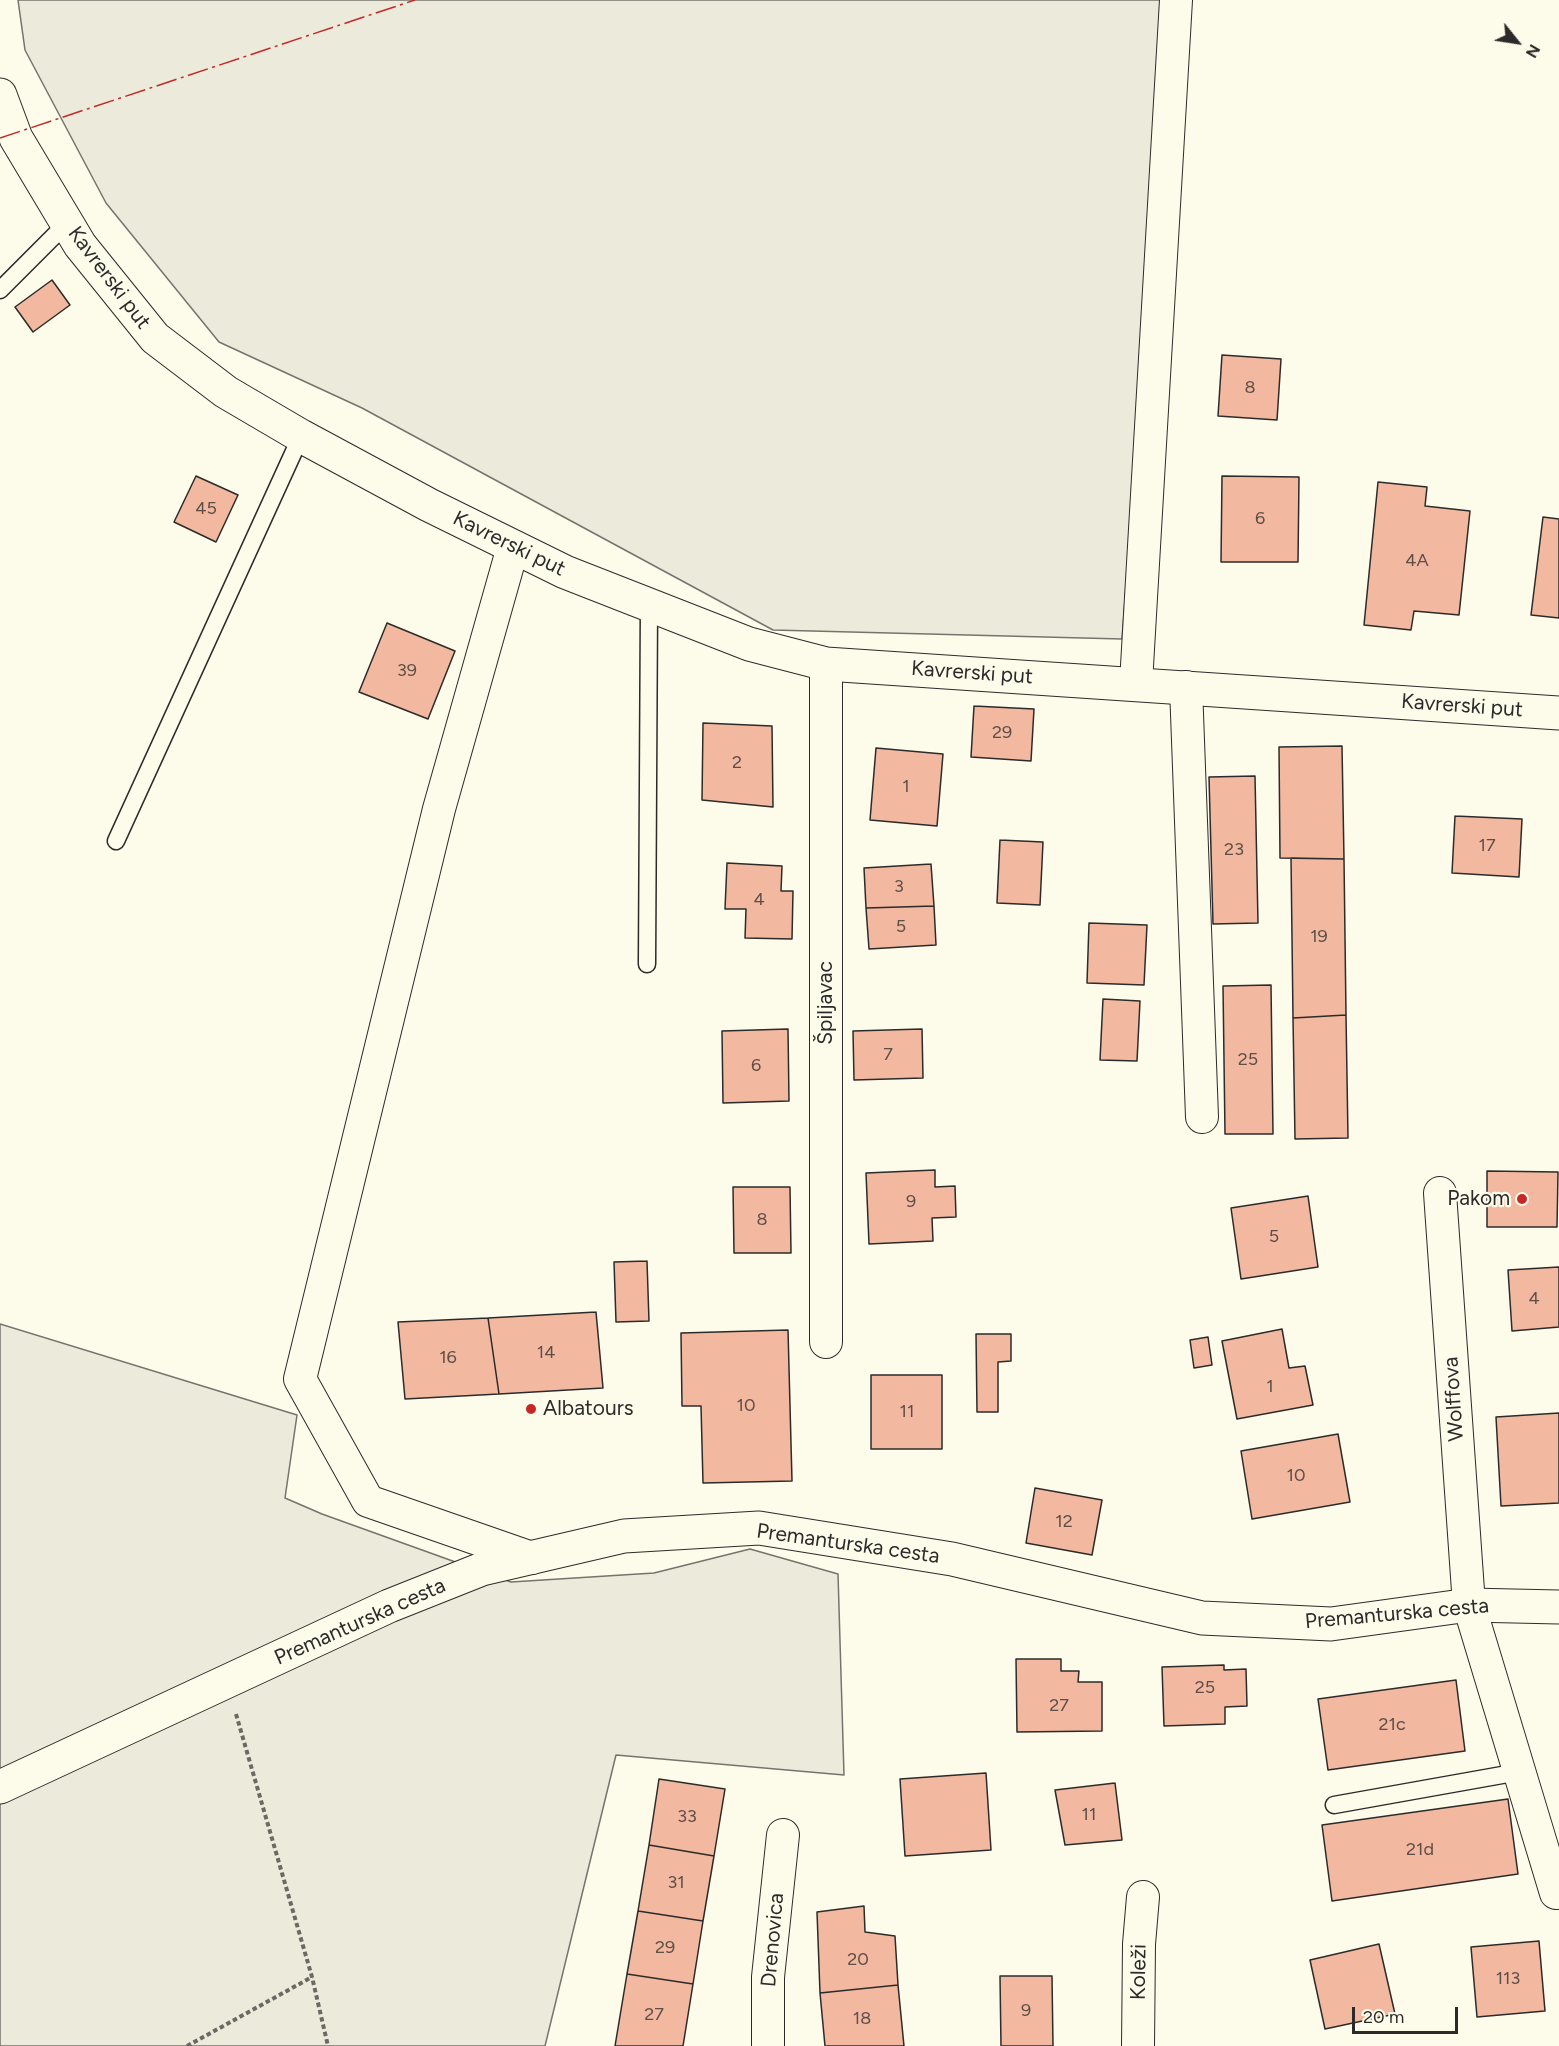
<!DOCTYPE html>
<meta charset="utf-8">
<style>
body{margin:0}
#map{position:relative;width:1559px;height:2046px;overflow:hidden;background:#fdfbea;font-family:Figtree,sans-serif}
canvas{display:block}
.north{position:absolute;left:1487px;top:12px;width:60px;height:60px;-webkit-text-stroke:4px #fdfbea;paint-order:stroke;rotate:120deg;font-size:16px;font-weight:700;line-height:24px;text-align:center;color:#2b2b2b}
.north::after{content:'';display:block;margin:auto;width:21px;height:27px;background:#2b2b2b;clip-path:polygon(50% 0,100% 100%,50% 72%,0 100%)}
.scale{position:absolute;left:1352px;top:2007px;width:106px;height:27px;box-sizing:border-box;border:3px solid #2b2b2b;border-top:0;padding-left:8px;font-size:18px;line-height:21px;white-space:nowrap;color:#2b2b2b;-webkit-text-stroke:4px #fdfbea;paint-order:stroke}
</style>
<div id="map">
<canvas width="1559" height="2046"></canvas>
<div class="north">N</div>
<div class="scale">20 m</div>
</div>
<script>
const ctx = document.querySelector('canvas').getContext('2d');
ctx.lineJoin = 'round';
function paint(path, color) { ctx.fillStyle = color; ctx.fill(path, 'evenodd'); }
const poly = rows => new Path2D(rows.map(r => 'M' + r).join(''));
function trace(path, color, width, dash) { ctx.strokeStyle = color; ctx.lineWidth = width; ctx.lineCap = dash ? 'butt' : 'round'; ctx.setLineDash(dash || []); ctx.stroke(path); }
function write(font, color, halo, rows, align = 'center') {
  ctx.font = font + ' Figtree,sans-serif'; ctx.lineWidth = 4.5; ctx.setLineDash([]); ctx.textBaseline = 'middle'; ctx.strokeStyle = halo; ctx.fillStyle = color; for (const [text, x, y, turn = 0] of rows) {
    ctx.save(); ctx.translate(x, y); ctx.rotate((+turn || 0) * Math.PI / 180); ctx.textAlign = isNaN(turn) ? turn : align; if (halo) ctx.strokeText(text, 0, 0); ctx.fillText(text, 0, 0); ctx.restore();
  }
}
const green = poly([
 [18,0,1163,0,1156,187,1122,639,773,630,362,408,219,342,106,203,25,50,18,0],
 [0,1324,297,1415,285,1498,322,1514,511,1582,654,1573,750,1549,838,1574,844,1775,616,1755,545,2046,0,2046,0,1324]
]);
const building = poly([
 [52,280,70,305,33,332,15,307,52,280],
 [1222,355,1281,359,1277,420,1218,416,1222,355],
 [196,476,238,495,216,542,174,522,196,476],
 [1222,476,1299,477,1298,562,1221,562,1222,476],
 [1378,482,1427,487,1425,506,1470,511,1459,615,1414,611,1411,630,1364,625,1378,482],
 [1543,517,1559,519,1559,618,1531,615,1543,517],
 [387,623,455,651,428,719,359,692,387,623],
 [974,706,1034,709,1031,761,971,757,974,706],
 [703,723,772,726,773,807,702,800,703,723],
 [1342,746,1344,859,1280,858,1279,747,1342,746],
 [876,748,943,754,937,826,870,820,876,748],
 [1255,776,1258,923,1213,924,1209,777,1255,776],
 [1455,816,1522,819,1519,877,1452,873,1455,816],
 [1000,840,1043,842,1040,905,997,903,1000,840],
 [1291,858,1344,859,1346,1015,1293,1018,1291,858],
 [727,863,782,866,781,891,793,891,792,939,745,938,746,909,725,909,727,863],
 [931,864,934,906,866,908,864,868,931,864],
 [934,906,936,945,869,949,866,908,934,906],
 [1089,923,1147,925,1144,985,1087,983,1089,923],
 [1271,985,1273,1134,1225,1134,1223,986,1271,985],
 [1103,999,1140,1001,1137,1061,1100,1060,1103,999],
 [1346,1015,1348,1138,1295,1139,1293,1018,1346,1015],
 [788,1029,789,1101,723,1103,722,1031,788,1029],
 [922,1029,923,1078,854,1080,853,1031,922,1029],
 [935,1170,935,1187,955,1186,956,1217,932,1218,933,1241,869,1244,866,1173,935,1170],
 [1487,1171,1558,1172,1557,1227,1487,1227,1487,1171],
 [733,1187,790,1187,791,1253,734,1253,733,1187],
 [1308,1196,1318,1267,1241,1279,1231,1208,1308,1196],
 [647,1261,649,1321,616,1322,614,1262,647,1261],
 [1559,1267,1559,1327,1512,1331,1508,1270,1559,1267],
 [596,1312,603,1388,499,1394,488,1318,596,1312],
 [488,1318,499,1394,405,1399,398,1322,488,1318],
 [1282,1329,1289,1368,1305,1366,1313,1405,1237,1419,1222,1341,1282,1329],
 [788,1330,792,1481,703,1483,701,1406,682,1406,681,1333,788,1330],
 [976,1334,1011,1334,1011,1361,998,1362,998,1412,977,1412,976,1334],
 [1208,1337,1212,1365,1194,1368,1190,1340,1208,1337],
 [871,1375,942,1375,942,1449,871,1449,871,1375],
 [1559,1413,1559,1503,1501,1506,1496,1417,1559,1413],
 [1338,1434,1350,1502,1252,1519,1241,1451,1338,1434],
 [1035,1488,1102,1500,1092,1555,1026,1543,1035,1488],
 [1016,1659,1061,1659,1061,1671,1079,1671,1078,1682,1102,1682,1102,1731,1017,1732,1016,1659],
 [1224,1665,1224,1670,1246,1669,1247,1706,1225,1707,1225,1724,1164,1726,1162,1667,1224,1665],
 [1456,1680,1465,1751,1328,1770,1318,1699,1456,1680],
 [986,1773,991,1850,905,1856,900,1779,986,1773],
 [659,1779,725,1789,714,1856,649,1845,659,1779],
 [1115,1783,1122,1840,1065,1845,1055,1790,1115,1783],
 [1508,1799,1518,1874,1332,1901,1322,1825,1508,1799],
 [649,1845,714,1856,703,1921,638,1911,649,1845],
 [864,1906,865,1932,895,1936,898,1985,820,1993,817,1912,864,1906],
 [638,1911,703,1921,693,1984,627,1974,638,1911],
 [1539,1941,1545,2011,1477,2017,1471,1947,1539,1941],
 [1379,1944,1395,2014,1325,2029,1310,1960,1379,1944],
 [627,1974,693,1984,683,2046,615,2046,627,1974],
 [1000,1976,1052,1976,1053,2046,1001,2046,1000,1976],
 [898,1985,904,2046,825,2046,820,1993,898,1985]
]);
const path = poly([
 [236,1714,312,1977,328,2046],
 [187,2046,312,1977]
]);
const lane = poly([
 [0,290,67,223],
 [116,841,301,436],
 [647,964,649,605],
 [1334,1805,1519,1772]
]);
const street = poly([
 [513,547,439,809,300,1379,368,1501,532,1558],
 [1136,683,1176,0],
 [1186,687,1202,1117],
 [1440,1193,1469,1605,1556,1893],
 [826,1342,826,664],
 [768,2046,768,1977,783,1835],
 [1138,2046,1139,1944,1143,1897]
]);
const secondary = poly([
 [0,95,16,138,80,245,155,338,226,392,301,436,429,505,565,572,749,644,826,664,1559,713],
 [0,1787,389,1606,482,1569,624,1536,759,1528,952,1559,1202,1618,1331,1624,1469,1605,1559,1607]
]);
const power = poly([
 [0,138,415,0]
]);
const markers = [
 [1522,1199,6,"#c62828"],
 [531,1409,6,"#c62828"]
];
const numberNames = [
 ["8",1250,388],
 ["45",206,509],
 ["6",1260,519],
 ["4A",1417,561],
 ["39",407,671],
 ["29",1002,733],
 ["2",737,763],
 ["1",906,787],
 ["17",1487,846],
 ["23",1234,850],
 ["3",899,887],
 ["4",759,900],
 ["5",901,927],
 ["19",1319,937],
 ["7",888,1055],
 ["25",1248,1060],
 ["6",756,1066],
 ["9",911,1202],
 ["8",762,1220],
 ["5",1274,1237],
 ["4",1534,1299],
 ["14",546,1353],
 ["16",448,1358],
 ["1",1270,1387],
 ["10",746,1406],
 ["11",907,1412],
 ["10",1296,1476],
 ["12",1064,1522],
 ["25",1205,1688],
 ["27",1059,1706],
 ["21c",1392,1725],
 ["11",1089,1815],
 ["33",687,1817],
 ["21d",1420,1850],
 ["31",676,1883],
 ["29",665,1948],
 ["20",858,1960],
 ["113",1508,1979],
 ["9",1026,2011],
 ["27",654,2015],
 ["18",862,2019]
];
const streetNames = [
 ["Kavrerski put",109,278,53],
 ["Kavrerski put",509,544,26],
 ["Kavrerski put",972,673,4],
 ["Kavrerski put",1462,706,4],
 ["Špiljavac",826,1003,-90],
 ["Wolffova",1454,1399,-94],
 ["Premanturska cesta",848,1544,8],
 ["Premanturska cesta",1397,1614,-5],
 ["Premanturska cesta",360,1622,-24],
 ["Drenovica",773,1940,-85],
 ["Koleži",1139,1972,-89]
];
const poiNames = [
 ["Pakom",1510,1199],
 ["Albatours",543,1409,"left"]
];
paint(green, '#ecebdb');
trace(green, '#74746e', 1.5);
paint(building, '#f2b8a0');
trace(building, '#2b2b2b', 1.5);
trace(lane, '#2b2b2b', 19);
trace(street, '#2b2b2b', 34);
trace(secondary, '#2b2b2b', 35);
trace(path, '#6a6964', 4, [4.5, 3]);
trace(lane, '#fdfbea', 16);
trace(street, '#fdfbea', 32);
trace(secondary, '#fdfbea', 33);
trace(power, '#c62828', 1.5, [21, 4.5, 3, 4.5]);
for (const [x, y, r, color] of markers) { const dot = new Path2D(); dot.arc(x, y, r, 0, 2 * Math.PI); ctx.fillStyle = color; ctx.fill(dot); trace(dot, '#fdfbea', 2); }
write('18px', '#5d4e48', null, numberNames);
write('21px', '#2b2b2b', '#fdfbea', streetNames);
write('21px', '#2b2b2b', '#fdfbea', poiNames, 'right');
</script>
